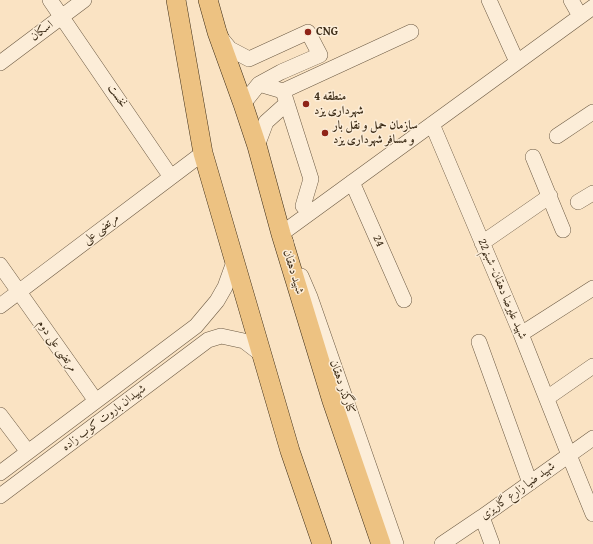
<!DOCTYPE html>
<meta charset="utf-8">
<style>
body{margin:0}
canvas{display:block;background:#fae3c3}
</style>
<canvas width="593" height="544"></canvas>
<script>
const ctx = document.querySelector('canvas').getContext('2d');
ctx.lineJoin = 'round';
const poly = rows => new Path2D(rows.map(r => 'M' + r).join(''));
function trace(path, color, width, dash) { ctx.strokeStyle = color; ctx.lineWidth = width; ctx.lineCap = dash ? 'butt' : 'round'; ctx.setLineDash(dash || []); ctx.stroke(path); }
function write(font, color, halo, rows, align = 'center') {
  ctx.font = font + ' "Gentium Book Plus",Amiri,serif'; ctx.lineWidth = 3; ctx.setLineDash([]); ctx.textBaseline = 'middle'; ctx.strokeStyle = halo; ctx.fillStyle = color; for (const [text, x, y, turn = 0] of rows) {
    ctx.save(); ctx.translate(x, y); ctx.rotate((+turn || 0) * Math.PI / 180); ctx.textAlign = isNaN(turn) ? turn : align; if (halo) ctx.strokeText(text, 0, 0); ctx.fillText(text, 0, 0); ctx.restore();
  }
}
const minor = poly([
 [50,0,171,177],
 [489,0,517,62],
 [571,0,580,16],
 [221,38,230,49,249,59,308,32,320,55,281,72,259,84,243,104],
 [0,63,84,0],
 [259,84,283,91,311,179,303,206],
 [283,91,411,32],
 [432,124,521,334,569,455,593,514],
 [557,136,593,112],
 [257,146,266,122,286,104],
 [533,157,563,230],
 [352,182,404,300],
 [578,202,593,193],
 [286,243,281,234,593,7],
 [482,243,550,196],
 [0,265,96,401],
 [301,276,310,297,396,544],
 [0,306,203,153],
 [521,334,593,288],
 [479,342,530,483],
 [547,398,593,366],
 [0,415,28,452],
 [0,473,196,326,217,301,225,287,234,262],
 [0,496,208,340,221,336,244,341,261,354],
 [482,517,492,544],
 [442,544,482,517,593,438]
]);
const major = poly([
 [176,0,203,153,290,451,322,544],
 [208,0,217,32,243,104,257,146,281,234,332,401,381,544]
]);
const markers = [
 [308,32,4,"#8f2418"],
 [306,104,4,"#8f2418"],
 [325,133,4,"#8f2418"]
];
const streetNames = [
 ["اسکان",42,31,-37],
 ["نخست",117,96,56],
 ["مرتضی علی",101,229,-37],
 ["24",378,241,66],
 ["شهید دهقان",293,272,73],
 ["شهید علیرضا دهقان- شبنم22",502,289,67],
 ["مرتضی علی دوم",57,346,55],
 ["کنارگذر دهقان",342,387,71],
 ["شهیدان باروت کوب زاده",104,418,-37],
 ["شهید ضیا زارع گاریزی",518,491,-36]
];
const poiNames = [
 ["CNG",316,32],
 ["منطقه 4",314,97],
 ["شهرداری یزد",314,111],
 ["سازمان حمل و نقل بار",333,126],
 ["و مسافر شهرداری یزد",333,140]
];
trace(minor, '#6d5b44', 16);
trace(major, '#3e2e19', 20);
trace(minor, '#fcedd8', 15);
trace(major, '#edc282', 19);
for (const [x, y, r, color] of markers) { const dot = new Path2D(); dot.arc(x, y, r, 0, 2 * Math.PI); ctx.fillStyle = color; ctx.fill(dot); trace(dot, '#fcedd8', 1.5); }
write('12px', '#3e2e19', '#fcedd8', streetNames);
write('bold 12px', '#3e2e19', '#fcedd8', poiNames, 'left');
</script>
